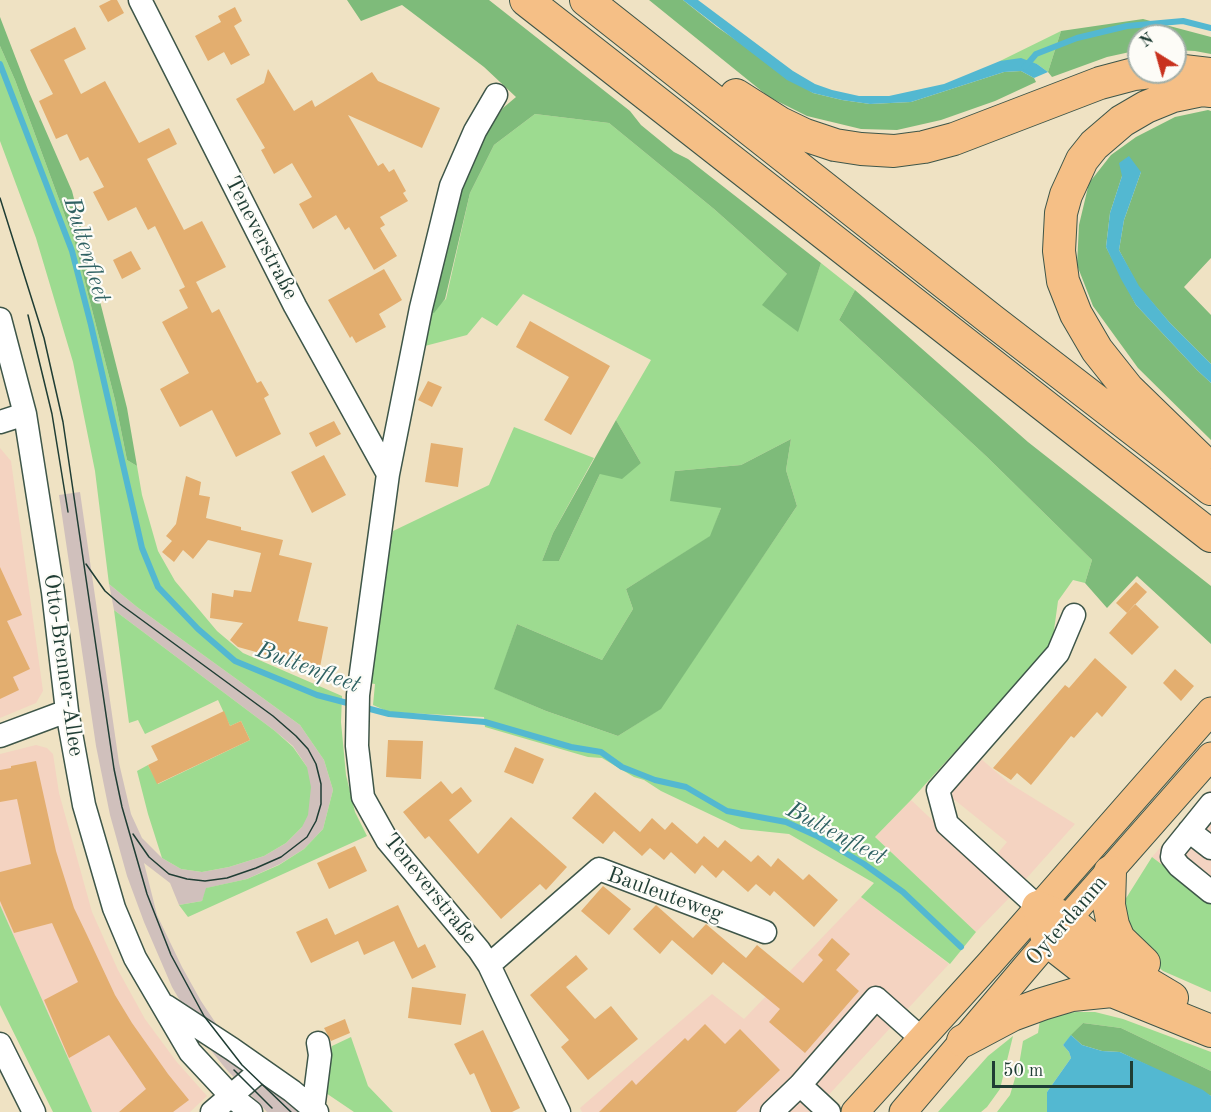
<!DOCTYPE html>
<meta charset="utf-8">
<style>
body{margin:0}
#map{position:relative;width:1211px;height:1112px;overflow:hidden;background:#efe2c3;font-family:"Old Standard TT",serif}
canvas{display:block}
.north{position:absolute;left:1127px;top:24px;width:60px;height:60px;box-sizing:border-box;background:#fdfcf7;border:2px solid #a4b0a9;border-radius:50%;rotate:323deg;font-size:16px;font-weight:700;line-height:24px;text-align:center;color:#1f3d34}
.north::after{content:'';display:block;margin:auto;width:21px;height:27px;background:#c8321e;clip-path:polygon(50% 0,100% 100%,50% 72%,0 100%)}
.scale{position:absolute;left:992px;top:1061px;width:141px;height:27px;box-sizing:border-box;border:3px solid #1f3d34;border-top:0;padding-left:8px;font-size:18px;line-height:21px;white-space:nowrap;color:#1f3d34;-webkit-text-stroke:4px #fdfcf7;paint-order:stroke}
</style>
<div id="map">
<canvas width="1211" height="1112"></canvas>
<div class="north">N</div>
<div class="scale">50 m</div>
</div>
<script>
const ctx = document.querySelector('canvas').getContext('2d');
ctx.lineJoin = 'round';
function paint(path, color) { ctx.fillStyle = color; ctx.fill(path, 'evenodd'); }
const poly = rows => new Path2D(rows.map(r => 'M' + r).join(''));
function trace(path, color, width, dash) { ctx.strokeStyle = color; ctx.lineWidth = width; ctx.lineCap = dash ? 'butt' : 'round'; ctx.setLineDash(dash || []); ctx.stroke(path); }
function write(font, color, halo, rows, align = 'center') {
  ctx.font = font + ' "Old Standard TT",serif'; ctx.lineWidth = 4.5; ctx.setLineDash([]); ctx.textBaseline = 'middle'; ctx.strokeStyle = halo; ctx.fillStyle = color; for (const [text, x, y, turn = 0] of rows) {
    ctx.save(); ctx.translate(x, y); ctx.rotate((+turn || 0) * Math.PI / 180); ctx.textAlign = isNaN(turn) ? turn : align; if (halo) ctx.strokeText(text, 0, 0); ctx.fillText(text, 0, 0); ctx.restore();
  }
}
const built = poly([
 [0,448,11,461,43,691,36,703,0,718],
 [36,745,47,748,53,754,59,793,92,912,118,970,145,1019,176,1061,207,1096,190,1112,92,1112,0,905,0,754],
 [980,758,1009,783,1075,824,1025,880,997,854,1007,842,951,797,953,789],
 [1211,789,1211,902,1152,857],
 [911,800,1012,895,976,932,875,837],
 [861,897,949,964,813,1112,582,1112,580,1108,712,994,744,1019]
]);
const industrial = poly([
 [80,492,119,763,131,814,142,838,162,858,181,869,202,872,229,867,264,856,286,843,302,827,307,767,293,746,275,731,114,610,109,584,137,607,300,725,324,760,333,790,323,829,304,849,280,864,247,879,207,888,202,901,179,905,170,883,144,863,157,915,182,967,201,1001,225,1037,301,1112,267,1112,226,1069,205,1043,172,987,144,922,127,876,110,815,96,746,59,495]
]);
const green = poly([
 [1061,31,1048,72,1037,64,1000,61],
 [0,46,15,80,75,243,115,400,127,460,137,466,142,495,158,551,175,581,217,631,243,653,342,696,341,722,346,775,355,812,367,836,188,917,179,905,202,901,206,888,247,879,279,865,304,849,323,829,333,790,324,760,300,725,137,607,109,584,95,471,73,362,36,238,0,141],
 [535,114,609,123,714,209,787,274,797,331,821,263,855,290,839,320,986,456,1092,560,1085,583,1073,580,1058,601,1052,645,911,800,875,837,976,932,950,964,861,897,874,883,789,834,741,829,661,791,644,780,634,777,602,758,588,757,485,727,484,717,389,712,373,705,375,684,368,683,376,622,393,531,489,485,514,427,594,458,553,533,542,561,559,561,600,474,641,463,616,420,651,360,523,294,497,326,482,317,467,335,421,347,430,312,446,299,470,193,494,145],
 [791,439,786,470,797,506,660,709,618,736,546,711,495,689,517,624,602,660,633,609,626,589,711,536,721,508,675,471,741,465],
 [114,610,275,731,293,747,307,767,311,787,308,815,302,827,286,843,264,856,229,867,202,872,181,869,162,858,148,814,137,771,148,765,158,784,250,740,241,721,230,726,218,700,145,734,138,720,129,723],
 [1152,857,1211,902,1211,992,1163,971,1144,955,1118,911],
 [0,905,92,1112,53,1112,0,1005],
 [1076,1012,1095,1012,1123,1019,1211,1052,1211,1071,1121,1028,1083,1023,1063,1045,1069,1052,1071,1058,1047,1092,1047,1112,997,1112,1010,1095,1019,1065,1023,1041,1038,1033,1040,1020,1058,1014],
 [1013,1036,1000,1089,987,1107,981,1112,938,1112,988,1056],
 [351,1037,368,1086,393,1112,354,1112,323,1091,332,1046]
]);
const forest = poly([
 [347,0,489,0,630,111,641,125,674,152,688,159,821,263,798,332,762,305,787,274,714,209,609,123,535,114,494,145,470,193,445,299,434,313,430,312,463,177,483,137,503,108,516,97,484,67,402,5,361,21],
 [649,0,683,0,717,27,813,93,842,100,870,104,911,102,1004,72,1021,71,1034,78,1036,82,995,101,941,120,897,130,861,129,807,116,769,97],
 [0,17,28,90,72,191,127,408,137,466,127,460,115,400,75,243,15,80,0,46],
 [1143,19,1211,37,1211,54,1195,51,1175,50,1175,36,1139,36,1139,50,1107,57,1052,77,1048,72,1061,31],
 [1208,110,1211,111,1211,258,1184,287,1211,315,1211,364,1170,323,1138,286,1119,250,1124,220,1141,172,1122,176,1110,213,1106,247,1136,305,1197,370,1211,383,1211,440,1138,368,1093,306,1077,265,1079,225,1089,183,1111,155,1136,137,1175,117],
 [855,290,1028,442,1211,586,1211,644,1137,576,1107,608,1085,583,1092,560,986,456,839,320],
 [616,420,641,463,622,479,600,474,559,561,542,561,553,533],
 [791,439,786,470,797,506,661,709,618,736,546,711,494,689,517,624,602,660,633,609,626,589,710,536,721,508,670,501,675,471,741,465],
 [1083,1023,1121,1028,1211,1071,1211,1096,1120,1052,1102,1051,1082,1045,1071,1035]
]);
const water = poly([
 [683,0,698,0,793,71,815,84,832,90,859,96,889,96,944,84,1000,61,1021,58,1037,64,1048,72,1034,78,1021,71,1004,72,911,102,870,104,842,100,813,93,787,80],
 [1129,156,1141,172,1124,220,1119,250,1139,286,1170,323,1211,364,1211,383,1197,370,1136,305,1121,279,1106,247,1110,213,1122,176,1119,163],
 [1071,1035,1082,1045,1102,1051,1120,1052,1203,1090,1211,1096,1211,1112,1047,1112,1047,1092,1071,1058,1069,1052,1063,1045]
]);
const stream = poly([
 [0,64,72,251,91,325,142,548,158,587,198,629,235,661,317,695,389,714,485,722,571,747,601,752,622,767,655,780,686,787,727,811,786,822,817,836,864,864,903,892,961,947],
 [1025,67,1036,54,1077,38,1127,26,1183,21,1211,28]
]);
const building = poly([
 [111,0,117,0,124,13,108,22,99,6],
 [235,7,242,21,234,26,250,55,231,65,224,52,208,61,195,36,221,22,218,16],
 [75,27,86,49,64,60,81,94,105,81,139,143,169,128,177,144,147,159,184,230,202,221,226,267,196,282,212,313,219,309,257,383,261,381,269,395,264,398,281,434,236,457,212,410,180,427,160,389,189,373,162,322,188,308,179,290,185,287,155,226,148,230,136,207,108,221,93,192,104,187,88,157,80,161,67,134,56,139,39,101,53,94,30,50],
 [268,69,294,111,312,100,315,107,372,72,378,81,440,108,422,148,348,115,378,166,383,163,389,172,394,169,406,191,403,193,408,201,380,217,385,225,380,228,397,256,374,270,349,227,345,230,336,215,313,229,299,204,312,197,292,163,274,174,261,150,265,148,236,99,264,83],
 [131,251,141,269,122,279,113,260],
 [384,269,402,300,379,314,386,327,356,343,352,336,350,338,328,300],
 [530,321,610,366,571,435,544,420,569,377,516,347],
 [428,381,442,387,432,407,418,400],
 [334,421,341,434,316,447,309,433],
 [431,443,463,448,458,487,425,482],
 [324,455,346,495,312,513,291,472],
 [186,476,201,482,199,495,210,497,206,518,241,527,241,530,283,540,279,555,312,563,298,621,328,627,320,667,285,660,238,647,230,640,243,623,210,618,212,593,233,597,234,590,251,592,261,553,208,540,193,559,183,550,174,562,162,552,172,541,166,536,176,524],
 [0,567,22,615,7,621,30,669,13,677,19,690,0,699],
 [1136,582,1147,592,1127,613,1116,603],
 [1135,604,1159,627,1132,655,1109,633],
 [1095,658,1127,687,1102,717,1097,712,1074,738,1071,736,1031,785,1017,773,1011,780,993,768,1065,685,1069,688],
 [1175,669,1194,686,1181,701,1163,683],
 [224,711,230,726,241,721,250,740,157,784,148,765,158,760,151,746],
 [388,740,423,741,421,779,386,777],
 [515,747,544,759,533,784,504,772],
 [36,761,56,851,74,908,87,935,115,995,132,1023,168,1074,189,1100,173,1112,119,1112,146,1089,109,1035,69,1058,44,1000,78,982,52,923,14,933,0,901,0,872,31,864,17,799,0,802,0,770,11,768,11,766],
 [441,781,452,794,461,787,472,801,449,820,478,854,511,817,567,867,546,890,540,884,501,919,429,836,425,839,403,812],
 [595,792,640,832,652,818,665,830,672,822,697,844,704,836,718,848,725,840,751,862,758,855,771,867,778,858,803,880,809,874,838,900,814,927,774,891,770,896,756,884,748,892,723,870,716,878,702,865,695,874,671,852,664,860,650,848,642,856,614,831,603,844,572,818],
 [355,846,367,871,329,889,317,863],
 [603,886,631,909,609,935,581,911],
 [398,905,418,948,425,944,436,967,412,979,394,941,364,955,358,941,311,963,296,932,327,918,335,935],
 [656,905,693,938,706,924,746,958,757,945,803,983,823,960,818,955,832,938,850,954,836,970,859,991,805,1053,769,1022,780,1009,723,962,712,975,672,940,660,954,633,929],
 [576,955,588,969,566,987,595,1019,611,1006,638,1039,588,1080,561,1047,569,1040,530,995],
 [412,987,466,994,461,1025,408,1018],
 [345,1019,350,1033,331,1041,324,1028],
 [705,1024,725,1044,740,1029,780,1070,736,1112,599,1112,632,1080,636,1085,685,1038,688,1041],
 [483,1030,520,1108,512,1112,491,1112,474,1073,470,1075,454,1044]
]);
const minor = poly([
 [140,0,295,306,388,474],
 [496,95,475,131,451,186,421,308,388,474,358,695,357,746,363,797,387,840,479,950,489,965,559,1112],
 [0,319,25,414,53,592,67,711,84,805,114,908,135,958,190,1052,232,1097,251,1112],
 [0,422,25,414],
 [0,736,67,711],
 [1211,804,1173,851,1172,857,1179,866,1211,892],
 [1189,831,1211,848],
 [1038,907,947,824,938,790,1058,653,1074,615],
 [489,965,599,869,765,932],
 [166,1006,232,1049,292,1091,317,1112],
 [0,1044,34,1112],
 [800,1085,829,1112],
 [313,1110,320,1055,318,1043],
 [212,1112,261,1070],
 [772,1112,800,1085,876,998,922,1039]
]);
const major = poly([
 [855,1112,990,963,1211,711],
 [903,1112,1048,941,1211,756]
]);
const highway = poly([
 [526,0,1211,536],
 [586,0,993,321,1211,489],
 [1175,70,1211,74],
 [736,95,780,123,805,135,835,145,861,149,894,151,924,147,954,139,1100,83,1134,74,1151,72],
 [1199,458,1128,389,1097,350,1076,314,1063,281,1059,251,1061,213,1066,195,1082,160,1094,145,1122,121,1146,107,1173,96,1202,90,1211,91],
 [1110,872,1109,905,1113,925,1119,939,1144,963],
 [1038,907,1048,941,1112,991,1211,1031],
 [1038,907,1068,919,1130,973,1172,998],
 [963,1041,1012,1015,1042,1004,1072,995,1112,991]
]);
const tram = poly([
 [0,198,44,338,63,422,114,769,122,807,147,894,171,955,204,1016,242,1065,291,1112],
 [28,315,52,414,68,512],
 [86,564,105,591,120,604,273,716,296,736,308,749,316,764,321,784,321,804,316,821,307,837,281,857,256,868,227,878,205,881,187,879,169,874,149,857,133,834],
 [234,1070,272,1108]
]);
const streetNames = [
 ["Teneverstraße",261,238,63],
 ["Otto-Brenner-Allee",63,665,82],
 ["Teneverstraße",430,889,51],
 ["Bauleuteweg",665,895,20],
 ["Oyterdamm",1067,921,-49]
];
const waterNames = [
 ["Bultenfleet",86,250,73],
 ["Bultenfleet",308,668,20],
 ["Bultenfleet",836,834,28]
];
paint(built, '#f4d3c1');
paint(industrial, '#d0c0bc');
paint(green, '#9ddb90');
paint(forest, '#7ebb7a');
paint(water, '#53b8d1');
trace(stream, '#53b8d1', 6);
paint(building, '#e3ae6f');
trace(minor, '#3e5649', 25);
trace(major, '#3e5649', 29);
trace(highway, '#3e5649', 34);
trace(minor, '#fff', 22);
trace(major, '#f5bf86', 27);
trace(highway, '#f5bf86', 32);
trace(tram, '#1f3d34', 1.5);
write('22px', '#1f3d34', '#fdfcf7', streetNames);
write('italic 24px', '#2f6263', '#fdfcf7', waterNames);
</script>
